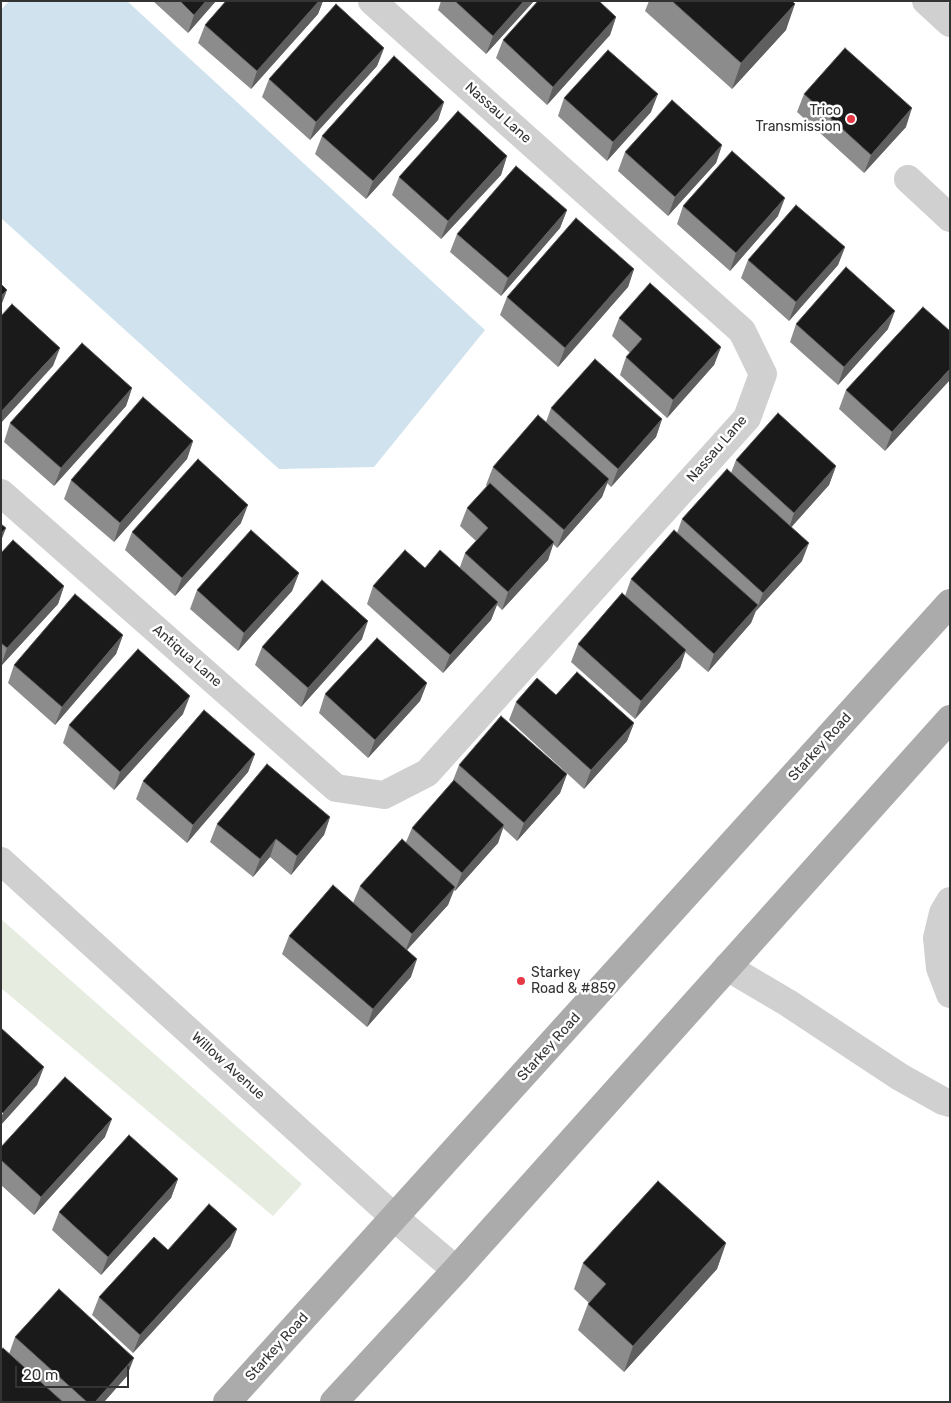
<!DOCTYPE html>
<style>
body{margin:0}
#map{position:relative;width:951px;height:1403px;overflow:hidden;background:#fff;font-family:Rubik,sans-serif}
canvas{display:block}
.frame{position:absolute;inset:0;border:2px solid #333;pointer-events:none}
.scale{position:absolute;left:15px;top:1366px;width:114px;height:22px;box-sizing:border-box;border:2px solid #333;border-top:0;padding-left:6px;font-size:15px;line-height:18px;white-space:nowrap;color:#333;-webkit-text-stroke:4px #fff;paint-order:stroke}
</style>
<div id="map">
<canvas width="951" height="1403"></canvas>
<div class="frame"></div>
<div class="scale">20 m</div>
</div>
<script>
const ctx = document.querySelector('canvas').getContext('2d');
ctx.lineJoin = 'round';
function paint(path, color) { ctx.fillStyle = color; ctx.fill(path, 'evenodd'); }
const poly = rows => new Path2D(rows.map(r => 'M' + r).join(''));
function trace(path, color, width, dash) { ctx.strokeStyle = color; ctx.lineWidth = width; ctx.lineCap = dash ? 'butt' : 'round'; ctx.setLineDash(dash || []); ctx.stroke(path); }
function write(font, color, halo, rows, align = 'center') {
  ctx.font = font + ' Rubik,sans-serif'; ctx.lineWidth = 5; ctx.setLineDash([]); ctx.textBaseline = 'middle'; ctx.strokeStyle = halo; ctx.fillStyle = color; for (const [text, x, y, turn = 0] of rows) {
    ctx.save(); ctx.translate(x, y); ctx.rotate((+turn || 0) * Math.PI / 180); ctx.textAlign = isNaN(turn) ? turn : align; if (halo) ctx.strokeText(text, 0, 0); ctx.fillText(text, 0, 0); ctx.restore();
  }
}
const green = poly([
 [1,919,302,1184,273,1216,1,988]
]);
const water = poly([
 [9,1,127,1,485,330,374,467,279,469,1,218,1,10]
]);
const minor = poly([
 [926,1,950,23],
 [908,179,950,218],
 [1,493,336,788,384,795,427,773,747,418,763,374,742,331,372,1],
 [1,861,395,1218,456,1270],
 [950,901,943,913,937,938,940,968,950,994],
 [727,967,788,1003,900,1077,943,1101,950,1103]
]);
const major = poly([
 [227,1402,950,603],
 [334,1402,456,1270,950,719]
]);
const wall = poly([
 [153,1,216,1,188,33],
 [226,1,323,1,318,14,251,89,198,43,205,25],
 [441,1,534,1,486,54,438,10],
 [649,1,792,1,786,30,732,89,645,11],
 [616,17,610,35,547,105,496,58,503,40],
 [384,48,377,66,310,140,262,97,269,79],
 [804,94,906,127,864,173,797,112],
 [564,98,651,112,607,161,558,116],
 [444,102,438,120,366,199,315,154,322,136],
 [722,145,716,163,668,216,618,171,625,152],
 [507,156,501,175,441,239,392,195,399,177],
 [683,206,778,216,730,271,677,224],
 [567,210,560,228,501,296,450,252,457,234],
 [845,247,838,265,789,321,741,278,748,260],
 [634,269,628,287,558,367,500,315,507,297],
 [619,318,721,347,714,365,667,418,620,375,626,357,630,353,612,336],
 [796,324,888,329,838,385,790,342],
 [950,331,885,451,839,409,846,390],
 [132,388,126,406,54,486,4,442,10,423],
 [551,408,662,419,656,437,611,487,607,483,602,497,557,548,553,544,548,560,502,610,497,605,491,620,443,673,367,604,373,586,460,567,465,553,476,541,460,526,467,508,487,486,486,485,493,467,546,422],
 [193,441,187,459,114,542,64,499,71,480],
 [736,460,836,466,829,485,791,527,802,561,756,611,751,623,708,672,685,652,680,668,635,719,571,662,578,644,625,596,631,579,677,533,682,519,731,473],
 [241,523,175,596,125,550,132,532],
 [1,553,64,586,58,604,1,666],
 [299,573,292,591,238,651,190,609,197,590],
 [123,635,116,654,55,725,8,683,14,665],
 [362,639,301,707,255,665,262,647],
 [427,683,420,701,368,758,319,713,325,694],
 [556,695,634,723,627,741,584,789,509,720,516,702],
 [183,714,114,790,63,743,69,725],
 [255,754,248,772,187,843,136,799,143,781],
 [459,765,567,774,560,793,517,841,503,828,498,843,455,891,454,890,448,905,407,950,411,977,367,1027,282,954,289,936,353,903,360,886,406,842,412,828,452,783],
 [330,817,324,835,291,875,270,857,253,877,210,842,217,824],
 [105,1137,34,1215,1,1185,1,1147],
 [178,1179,171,1198,101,1275,52,1230,59,1212],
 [237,1229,230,1247,133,1353,92,1315,99,1297,168,1250],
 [726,1243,717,1269,624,1372,578,1330,588,1304,589,1303,574,1289,583,1263],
 [15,1337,127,1376,104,1402,1,1402,9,1354]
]);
const shadedWall = poly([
 [206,1,216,1,188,33,194,15],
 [319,1,323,1,318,14,251,89,257,71],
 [524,1,534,1,486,54,493,36],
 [795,4,786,30,732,89,741,63],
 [616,17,610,35,547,105,553,87],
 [384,48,377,66,310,140,316,122],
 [658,94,651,112,607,161,613,142],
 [444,102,438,120,366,199,373,181],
 [912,108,906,127,864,173,871,155],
 [722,145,716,163,668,216,675,197],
 [507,156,501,175,441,239,448,221],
 [785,198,778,216,730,271,736,253],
 [567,210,560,228,501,296,508,278],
 [845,247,838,265,789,321,796,302],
 [634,269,628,287,558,367,565,348],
 [7,290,1,306,1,296],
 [895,311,888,329,838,385,844,367],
 [721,347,714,365,667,418,673,400],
 [60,348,53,366,1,423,1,412],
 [950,369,950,380,885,451,892,432],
 [132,388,126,406,54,486,61,468],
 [662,419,656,437,611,487,618,469],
 [193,441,187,459,114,542,120,523],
 [836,466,829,485,788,531,794,513],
 [609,479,602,497,557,548,564,530],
 [248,505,241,523,175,596,182,578],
 [6,528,1,541,1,534],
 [554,542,548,560,502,610,508,592],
 [809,543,802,561,756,611,763,593],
 [299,573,292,591,238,651,244,633],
 [64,586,58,604,1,666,7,648],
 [498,602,491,620,443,673,450,655],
 [758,605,751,623,708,672,714,654],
 [368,621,362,639,301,707,308,688],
 [123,635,116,654,55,725,62,707],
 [686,650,680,668,635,719,641,701],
 [427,683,420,701,368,758,375,740],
 [190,696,183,714,114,790,120,772],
 [634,723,627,741,584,789,591,770],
 [255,754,248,772,187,843,193,825],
 [567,774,560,793,517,841,524,823],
 [330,817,324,835,291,875,297,856],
 [504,825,498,843,455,891,462,873],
 [276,839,270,857,253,877,260,859],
 [455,887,448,905,405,952,412,934],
 [417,959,411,977,367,1027,373,1009],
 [44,1067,37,1085,1,1125,1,1117,3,1113],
 [112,1119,105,1137,34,1215,41,1197],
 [178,1179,171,1198,101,1275,108,1257],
 [237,1229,230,1247,133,1353,140,1335],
 [726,1243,717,1269,624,1372,633,1346],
 [134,1358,127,1376,104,1402,95,1402]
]);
const building = poly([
 [180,1,206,1,194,15,180,1],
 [226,1,319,1,257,71,205,25,226,1],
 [455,1,524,1,493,36,455,1],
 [538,1,599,1,616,17,553,87,503,40,538,1],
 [672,1,792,1,795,4,741,63,672,1],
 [336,4,384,48,316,122,269,79,336,4],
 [845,48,912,108,871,155,804,94,845,48],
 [608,50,658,94,613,142,564,98,608,50],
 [394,56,444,102,373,181,322,136,394,56],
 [672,100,722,145,675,197,625,152,672,100],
 [458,111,507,156,448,221,399,177,458,111],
 [732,151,785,198,736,253,683,206,732,151],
 [516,166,567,210,508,278,457,234,516,166],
 [796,205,845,247,796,302,748,260,796,205],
 [576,218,634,269,565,348,507,297,576,218],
 [846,267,895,311,844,367,796,324,846,267],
 [650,283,721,347,673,400,626,357,642,339,619,318,650,283],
 [1,284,7,290,1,296,1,284],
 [12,304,60,348,1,412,1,316,12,304],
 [923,307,950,331,950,369,892,432,846,390,923,307],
 [82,343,132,388,61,468,10,423,82,343],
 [595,359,662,419,618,469,551,408,595,359],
 [143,397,193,441,120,523,71,480,143,397],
 [778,413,836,466,794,513,736,460,778,413],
 [538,415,609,479,564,530,493,467,538,415],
 [198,459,248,505,182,578,132,532,198,459],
 [727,469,809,543,763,593,682,519,727,469],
 [490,483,554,542,508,592,465,553,488,528,467,508,490,483],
 [1,524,6,528,1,534,1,524],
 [251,530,299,573,244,633,197,590,251,530],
 [674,530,758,605,714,654,631,579,674,530],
 [13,540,64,586,7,648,1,643,1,553,13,540],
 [405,550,425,568,440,550,498,602,450,655,373,586,405,550],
 [322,580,368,621,308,688,262,647,322,580],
 [622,593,686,650,641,701,578,644,622,593],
 [75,594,123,635,62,707,14,665,75,594],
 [377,638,427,683,375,740,325,694,377,638],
 [138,649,190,696,120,772,69,725,138,649],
 [577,672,634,723,591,770,516,702,537,678,556,695,577,672],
 [204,710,255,754,193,825,143,781,204,710],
 [501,716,567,774,524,823,459,765,501,716],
 [267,764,330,817,297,856,276,839,260,859,217,824,267,764],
 [454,780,504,825,462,873,412,828,454,780],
 [402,839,455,887,412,934,360,886,402,839],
 [333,885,417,959,373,1009,289,936,333,885],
 [1,1028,44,1067,3,1113,1,1111,1,1028],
 [65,1077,112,1119,41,1197,1,1160,1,1147,65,1077],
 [129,1135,178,1179,108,1257,59,1212,129,1135],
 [658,1181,726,1243,633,1346,588,1304,606,1284,583,1263,658,1181],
 [209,1204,237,1229,140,1335,99,1297,154,1237,168,1250,209,1204],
 [59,1289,134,1358,95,1402,87,1402,15,1337,59,1289],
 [3,1348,63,1402,1,1402,1,1350,3,1348]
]);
const markers = [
 [851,119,5,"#e63946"],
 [521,981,5,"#e63946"]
];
const poiNames = [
 ["Trico",841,111],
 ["Transmission",841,127],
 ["Starkey",531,973,"left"],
 ["Road & #859",531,989,"left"]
];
const streetNames = [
 ["Nassau Lane",498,113,42],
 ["Nassau Lane",717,449,-49],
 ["Antiqua Lane",187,656,41],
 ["Starkey Road",820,747,-48],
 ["Starkey Road",549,1047,-48],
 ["Willow Avenue",228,1066,42],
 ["Starkey Road",277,1347,-48]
];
paint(green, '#e6ecdf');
paint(water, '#cfe2ee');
trace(minor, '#d0d0d0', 28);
trace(major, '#ababab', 28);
paint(wall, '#8c8c8c');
paint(shadedWall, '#5f5f5f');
paint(building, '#1a1a1a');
trace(building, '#5f5f5f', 1);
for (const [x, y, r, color] of markers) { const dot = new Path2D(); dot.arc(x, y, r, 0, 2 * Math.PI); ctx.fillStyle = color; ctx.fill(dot); trace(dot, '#fff', 2); }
write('14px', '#333', '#fff', poiNames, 'right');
write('14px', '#333', '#fff', streetNames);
</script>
